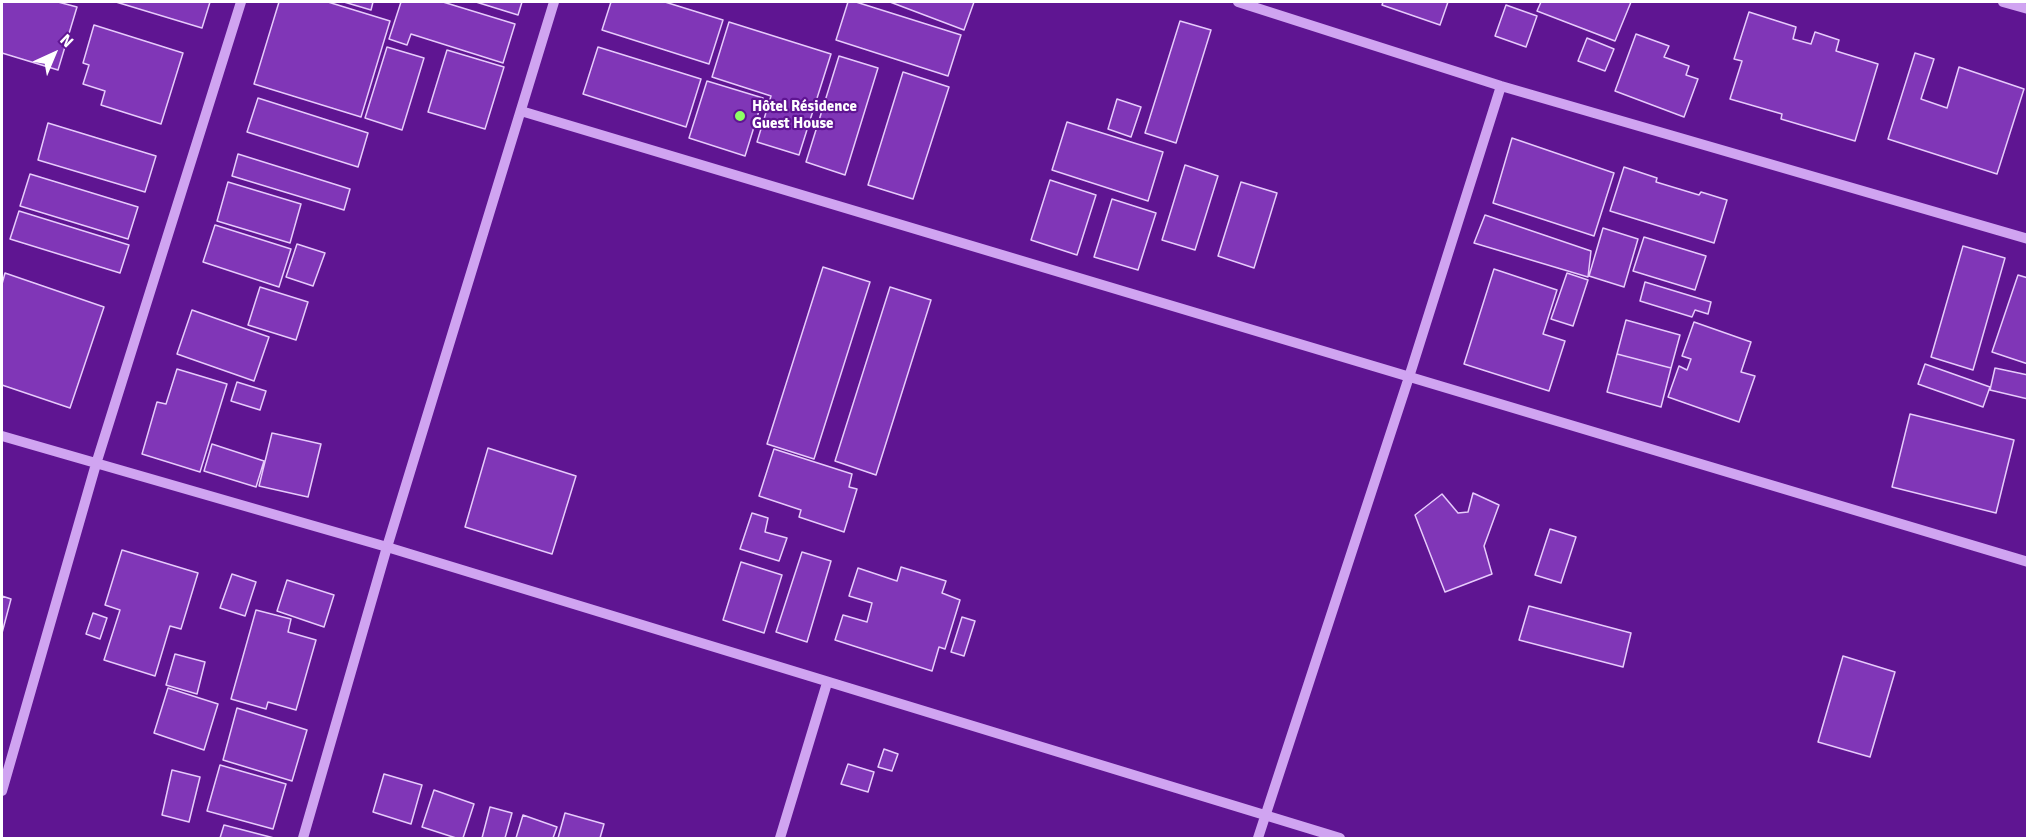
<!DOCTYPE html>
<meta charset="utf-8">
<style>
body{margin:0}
#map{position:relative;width:2029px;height:840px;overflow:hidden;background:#5f1592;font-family:Signika,sans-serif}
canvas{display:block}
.frame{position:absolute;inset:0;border:3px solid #fff;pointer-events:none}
.north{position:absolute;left:24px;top:24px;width:60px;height:60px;-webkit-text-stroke:4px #5f1592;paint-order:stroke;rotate:44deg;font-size:16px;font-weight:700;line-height:24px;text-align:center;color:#fff}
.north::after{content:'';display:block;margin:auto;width:21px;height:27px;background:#fff;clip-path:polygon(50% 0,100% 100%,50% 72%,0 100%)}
</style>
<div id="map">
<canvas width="2029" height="840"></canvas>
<div class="frame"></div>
<div class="north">N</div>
</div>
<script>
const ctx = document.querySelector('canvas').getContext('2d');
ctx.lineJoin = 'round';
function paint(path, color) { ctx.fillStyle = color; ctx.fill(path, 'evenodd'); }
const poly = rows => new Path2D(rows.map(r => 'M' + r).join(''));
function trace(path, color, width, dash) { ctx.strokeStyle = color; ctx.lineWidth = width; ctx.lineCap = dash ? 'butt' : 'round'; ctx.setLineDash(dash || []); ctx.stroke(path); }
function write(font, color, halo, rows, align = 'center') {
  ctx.font = font + ' Signika,sans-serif'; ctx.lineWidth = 4.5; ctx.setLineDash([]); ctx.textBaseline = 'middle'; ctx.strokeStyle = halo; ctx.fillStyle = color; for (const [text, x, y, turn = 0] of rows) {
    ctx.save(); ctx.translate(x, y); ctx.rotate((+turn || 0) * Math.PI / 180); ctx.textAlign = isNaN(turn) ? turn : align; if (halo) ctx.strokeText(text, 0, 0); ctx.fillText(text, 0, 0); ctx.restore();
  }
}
const building = poly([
 [2,2,58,2,77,7,58,70,2,53,2,2],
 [116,2,210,2,202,28,116,2],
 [279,2,328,2,390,21,361,117,254,84,279,2],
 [344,2,373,2,371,10,344,2],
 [401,2,443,2,515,24,503,63,411,34,407,45,389,39,401,2],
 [476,2,522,2,518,15,476,2],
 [611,2,665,2,723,20,709,64,602,30,611,2],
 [848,2,856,2,961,35,948,76,836,40,848,2],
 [890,2,974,2,964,30,890,2],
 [1383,2,1448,2,1440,25,1382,5,1383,2],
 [1541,2,1631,2,1615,41,1537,11,1541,2],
 [1506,5,1537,16,1526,47,1495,36,1506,5],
 [1749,12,1796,27,1793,39,1811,44,1815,32,1839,40,1836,51,1878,64,1855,141,1781,119,1782,114,1730,99,1742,61,1734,59,1749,12],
 [1180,21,1211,30,1176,143,1145,133,1180,21],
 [729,22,831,54,799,155,757,142,771,96,712,77,729,22],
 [94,25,183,53,161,124,101,105,105,91,83,84,89,65,83,63,94,25],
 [1636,34,1669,46,1664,57,1689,66,1686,75,1698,79,1684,117,1615,91,1636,34],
 [1587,38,1614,49,1605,71,1578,61,1587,38],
 [387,47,424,58,402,130,365,118,387,47],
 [598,47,701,79,686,127,583,94,598,47],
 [447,50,504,67,485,129,428,112,447,50],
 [1915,53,1934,59,1921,99,1947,108,1959,67,2024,89,1997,174,1888,139,1915,53],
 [839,56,878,68,845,175,806,162,839,56],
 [903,72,949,87,913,199,868,185,903,72],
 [707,81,763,98,745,156,689,138,707,81],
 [258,98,368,133,358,167,247,132,258,98],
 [1117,99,1141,107,1131,137,1108,129,1117,99],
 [1067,122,1163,152,1148,201,1052,170,1067,122],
 [48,123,156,156,145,192,38,160,48,123],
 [1512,138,1614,173,1594,236,1493,203,1512,138],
 [238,154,350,189,344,210,232,176,238,154],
 [1185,165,1218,176,1195,250,1162,240,1185,165],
 [1624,167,1657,178,1656,182,1699,195,1701,192,1727,200,1714,243,1610,211,1624,167],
 [30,174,138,207,128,239,20,206,30,174],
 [1050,180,1096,195,1077,255,1031,240,1050,180],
 [228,182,301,204,290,243,217,221,228,182],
 [1241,182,1277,193,1254,268,1218,256,1241,182],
 [1112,199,1156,213,1138,270,1094,257,1112,199],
 [19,211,129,245,120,273,10,239,19,211],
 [1485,215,1591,251,1588,277,1474,243,1485,215],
 [215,225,291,249,279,287,203,262,215,225],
 [1603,228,1638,239,1624,287,1589,276,1603,228],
 [1644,237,1706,256,1695,290,1633,271,1644,237],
 [297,244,325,253,313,286,286,277,297,244],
 [1963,246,2005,258,1973,370,1931,357,1963,246],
 [823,267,870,282,814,459,767,444,823,267],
 [1494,269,1557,290,1543,334,1565,341,1549,391,1464,364,1494,269],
 [5,273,104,307,70,408,2,385,2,284,5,273],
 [1567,273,1588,280,1573,326,1551,319,1567,273],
 [2018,275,2028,278,2028,364,1992,352,2018,275],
 [1645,282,1711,302,1708,314,1695,310,1692,317,1640,301,1645,282],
 [260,287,308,302,296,340,248,325,260,287],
 [890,287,931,300,876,475,835,461,890,287],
 [192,310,269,337,254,381,177,354,192,310],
 [1626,320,1680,335,1671,368,1617,354,1626,320],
 [1694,322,1751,342,1741,372,1755,376,1739,422,1668,397,1679,366,1687,370,1691,359,1682,356,1694,322],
 [1617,354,1671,368,1661,407,1607,392,1617,354],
 [1925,364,1990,387,1983,407,1918,384,1925,364],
 [1995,368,2028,375,2028,399,1990,390,1995,368],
 [177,369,227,384,200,472,142,454,157,402,166,404,177,369],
 [237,382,266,391,260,410,231,401,237,382],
 [1910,414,2014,440,1996,513,1892,487,1910,414],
 [272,433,321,444,308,497,259,486,272,433],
 [212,444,264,461,256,487,204,471,212,444],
 [488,448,576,476,552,554,465,527,488,448],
 [774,449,852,474,849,487,857,489,844,532,799,517,801,510,759,496,774,449],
 [1473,493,1499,505,1484,546,1492,574,1445,592,1415,515,1442,494,1458,513,1468,512,1473,493],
 [752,513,768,518,765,532,787,538,779,561,740,549,752,513],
 [1550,529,1576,537,1561,583,1535,575,1550,529],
 [122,550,198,573,181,629,170,626,155,676,104,660,120,610,105,605,122,550],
 [802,552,831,561,807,642,776,632,802,552],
 [741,562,782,575,764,633,723,620,741,562],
 [901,567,946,581,942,593,960,600,945,649,939,647,932,671,835,640,843,615,867,622,872,603,849,596,858,568,897,581,901,567],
 [232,574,256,582,245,616,220,608,232,574],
 [287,580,334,595,324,627,277,611,287,580],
 [2,596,11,599,2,633,2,596],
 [1529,606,1631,633,1623,667,1519,640,1529,606],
 [256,610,291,619,288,632,316,640,296,710,268,702,266,709,231,699,256,610],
 [93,613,107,618,100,639,86,634,93,613],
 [962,617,975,621,964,656,951,652,962,617],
 [175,654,205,662,197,694,166,685,175,654],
 [1843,656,1895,672,1870,757,1818,742,1843,656],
 [168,688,218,704,204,750,154,733,168,688],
 [237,708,307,730,292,781,223,760,237,708],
 [884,749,898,754,892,771,878,767,884,749],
 [848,764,874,772,868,792,841,784,848,764],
 [220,765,286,784,273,829,207,811,220,765],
 [172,770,200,777,189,822,162,815,172,770],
 [384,774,422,785,411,824,373,812,384,774],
 [434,790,474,804,463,838,456,838,422,827,434,790],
 [490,807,512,813,505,838,482,838,490,807],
 [565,813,604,824,600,838,558,838,565,813],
 [523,815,557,827,553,838,516,838,523,815],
 [224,825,274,838,220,838,224,825]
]);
const minor = poly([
 [1238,2,1501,86,2028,239],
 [2003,2,2028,9],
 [521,111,2028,562],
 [2,436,387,547,1340,838],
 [2,791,96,464,241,2],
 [303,838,387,547,554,2],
 [780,838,827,683],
 [1258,838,1409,377,1501,86]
]);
const markers = [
 [740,116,6,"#8dff64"]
];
const poiNames = [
 ["Hôtel Résidence",752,107],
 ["Guest House",752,124]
];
paint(building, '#8036b7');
trace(building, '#e7cbfc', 1.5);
trace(minor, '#d0a4f1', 10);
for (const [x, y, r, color] of markers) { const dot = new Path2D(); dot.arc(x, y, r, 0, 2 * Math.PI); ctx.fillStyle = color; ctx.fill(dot); trace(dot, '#5f1592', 2); }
write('bold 15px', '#fff', '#5f1592', poiNames, 'left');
</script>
